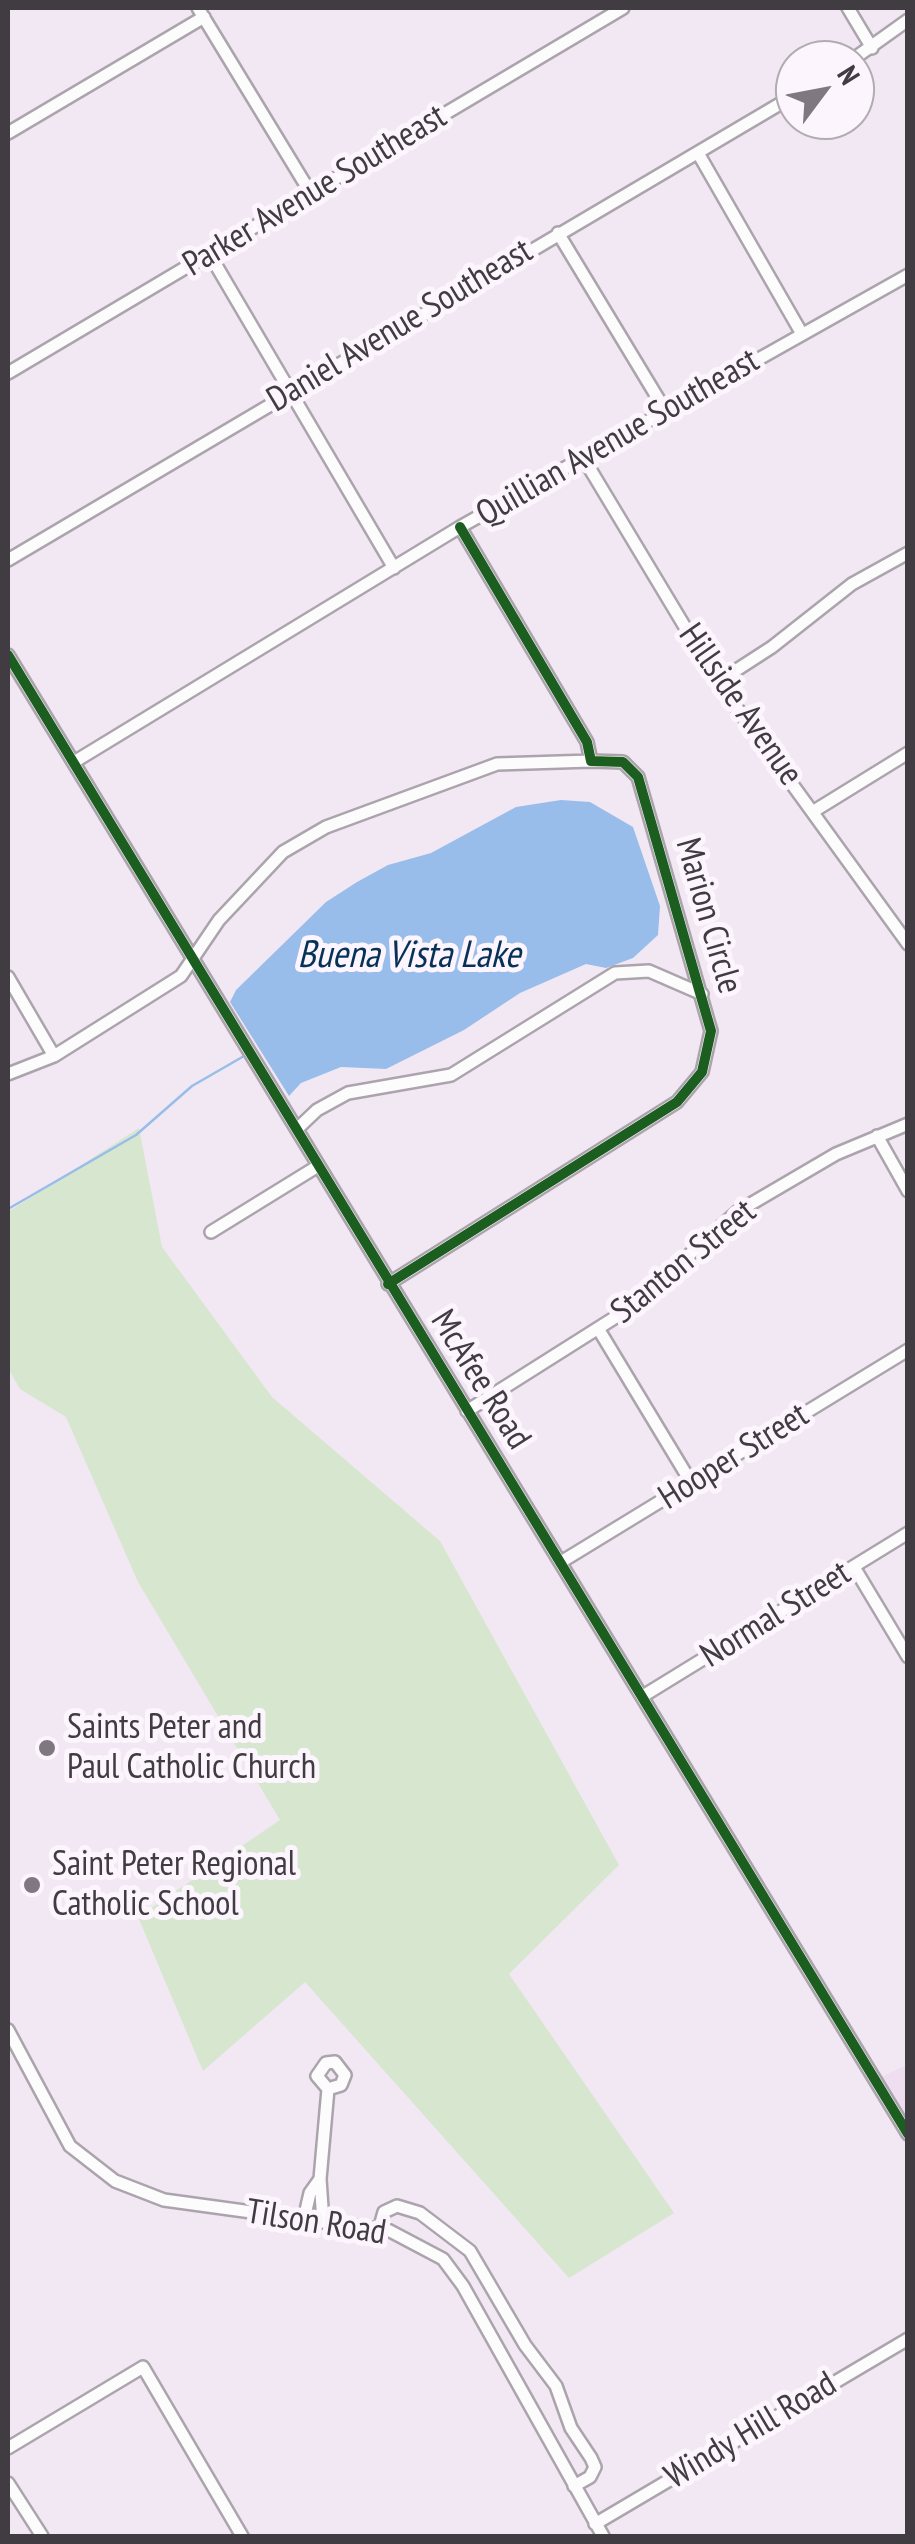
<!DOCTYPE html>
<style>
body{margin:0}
#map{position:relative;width:915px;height:2544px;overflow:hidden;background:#f2e8f3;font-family:"PT Sans Narrow",sans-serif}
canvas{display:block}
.frame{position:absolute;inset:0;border:10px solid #413b42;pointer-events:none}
.north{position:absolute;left:775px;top:40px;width:100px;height:100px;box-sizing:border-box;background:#fcf5fd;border:2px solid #b1abb2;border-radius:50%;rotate:58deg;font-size:28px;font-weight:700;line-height:40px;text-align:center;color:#413b42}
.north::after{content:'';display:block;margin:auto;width:35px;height:45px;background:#7f7880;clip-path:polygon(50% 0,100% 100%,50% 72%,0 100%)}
</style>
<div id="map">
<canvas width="915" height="2544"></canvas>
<div class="frame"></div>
<div class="north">N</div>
</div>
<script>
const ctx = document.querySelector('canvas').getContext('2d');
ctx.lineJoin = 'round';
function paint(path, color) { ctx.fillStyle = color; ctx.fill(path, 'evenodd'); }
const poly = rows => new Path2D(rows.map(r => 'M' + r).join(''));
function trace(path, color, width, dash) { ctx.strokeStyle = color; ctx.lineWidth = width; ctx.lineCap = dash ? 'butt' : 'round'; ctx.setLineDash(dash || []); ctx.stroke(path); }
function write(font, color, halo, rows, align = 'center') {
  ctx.font = font + ' "PT Sans Narrow",sans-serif'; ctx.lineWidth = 10; ctx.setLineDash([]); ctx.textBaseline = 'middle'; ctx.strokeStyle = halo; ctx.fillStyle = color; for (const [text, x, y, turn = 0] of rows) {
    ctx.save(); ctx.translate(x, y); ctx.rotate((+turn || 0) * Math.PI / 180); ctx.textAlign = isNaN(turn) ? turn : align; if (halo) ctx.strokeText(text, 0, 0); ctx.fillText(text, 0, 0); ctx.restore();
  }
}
const built = poly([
 [907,2065,907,2140,872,2081]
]);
const green = poly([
 [139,1128,162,1247,272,1397,440,1541,619,1865,509,1974,674,2213,569,2278,305,1982,203,2071,138,1917,280,1820,138,1582,66,1417,20,1389,8,1368,8,1212]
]);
const water = poly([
 [561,800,590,802,633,827,660,906,658,935,633,958,606,968,586,964,520,993,464,1030,386,1069,341,1067,301,1083,289,1096,230,1002,236,990,326,902,357,882,388,865,431,853,516,807]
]);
const stream = poly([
 [8,1209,136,1135,192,1086,244,1056]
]);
const minor = poly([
 [198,8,310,192],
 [848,8,872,48],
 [852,60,908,20],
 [8,133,204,17],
 [698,153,802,334],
 [558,233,665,410],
 [210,255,394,568],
 [8,373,623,8],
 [584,459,718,682,908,944],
 [8,560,795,95],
 [8,655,908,2134],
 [718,682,772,647,852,584,908,553],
 [74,762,460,527,908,275],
 [814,811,908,753],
 [8,977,54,1056],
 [8,1074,54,1056,181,976,219,920,283,852,326,827,497,764,591,761],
 [297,1129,317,1110,348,1093,451,1075,615,973,649,971,702,994],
 [877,1136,908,1191],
 [211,1232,318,1166],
 [388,1284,677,1102,702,1072,711,1031,638,777,623,762,591,761,587,742,460,527],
 [599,1330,692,1484],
 [467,1411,630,1308,737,1212,836,1154,908,1124],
 [561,1562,908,1350],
 [854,1567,908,1657],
 [643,1696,908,1533],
 [8,2030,70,2146,115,2181,164,2200,390,2231,443,2259,463,2286,603,2536],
 [304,2219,310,2193,320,2179],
 [323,2222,320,2179,328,2089,317,2076,326,2063,335,2062,345,2075,341,2085,328,2089],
 [379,2230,384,2212,397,2206,420,2213,470,2251,525,2345,556,2386,571,2428,591,2458,595,2467,590,2477,574,2486],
 [8,2448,143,2367,242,2536],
 [8,2483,42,2536],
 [595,2524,908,2339]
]);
const cycleway = poly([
 [8,655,908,2134],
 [388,1284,677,1102,702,1072,711,1031,638,777,623,762,591,761,587,742,460,527]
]);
const markers = [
 [47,1748,10,"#7f7880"],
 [32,1885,10,"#7f7880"]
];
const streetNames = [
 ["Parker Avenue Southeast",315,191,-31],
 ["Daniel Avenue Southeast",400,326,-31],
 ["Quillian Avenue Southeast",618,438,-30],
 ["Hillside Avenue",740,705,55],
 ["Marion Circle",708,916,74],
 ["Stanton Street",684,1262,-39],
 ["McAfee Road",480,1380,58],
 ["Hooper Street",734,1457,-32],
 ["Normal Street",776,1615,-32],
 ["Tilson Road",316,2223,9],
 ["Windy Hill Road",751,2431,-31]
];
const poiNames = [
 ["Saints Peter and",67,1728],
 ["Paul Catholic Church",67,1768],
 ["Saint Peter Regional",52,1865],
 ["Catholic School",52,1905]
];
const waterNames = [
 ["Buena Vista Lake",409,956]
];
paint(built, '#eedef0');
paint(green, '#d6e6cf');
paint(water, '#98bdea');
trace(stream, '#98bdea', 2.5);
trace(minor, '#aca4ad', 16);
trace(minor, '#fdfcfd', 11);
trace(cycleway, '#1b5e20', 10);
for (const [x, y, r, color] of markers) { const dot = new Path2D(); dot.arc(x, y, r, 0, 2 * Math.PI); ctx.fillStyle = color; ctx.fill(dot); trace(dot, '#fcf5fd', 4); }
write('35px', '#413b42', '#fcf5fd', streetNames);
write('35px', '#413b42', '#fcf5fd', poiNames, 'left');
write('italic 38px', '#063258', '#fcf5fd', waterNames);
</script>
